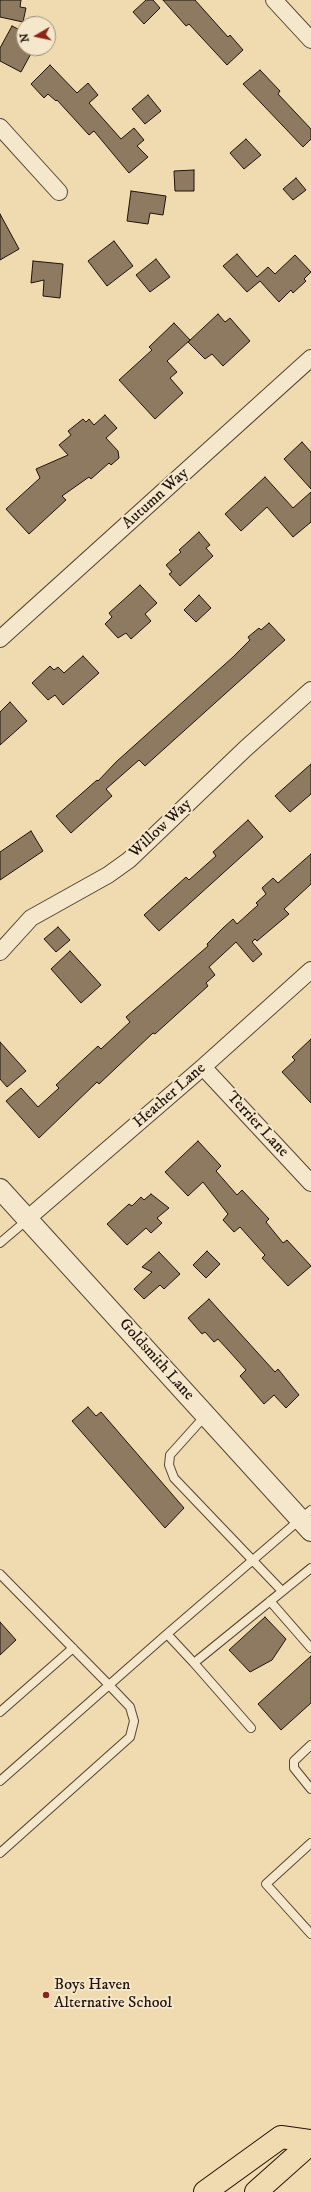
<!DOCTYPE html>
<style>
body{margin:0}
#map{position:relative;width:311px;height:2192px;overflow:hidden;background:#f0daaf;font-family:"IM FELL DW Pica",serif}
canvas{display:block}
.north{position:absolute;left:16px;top:16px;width:40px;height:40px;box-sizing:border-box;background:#f5e7cb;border:1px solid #a0927e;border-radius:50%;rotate:261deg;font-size:11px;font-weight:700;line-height:16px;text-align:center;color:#21130a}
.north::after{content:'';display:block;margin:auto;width:14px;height:18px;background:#8f2418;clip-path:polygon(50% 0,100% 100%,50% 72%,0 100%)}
</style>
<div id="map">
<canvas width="311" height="2192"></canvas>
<div class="north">N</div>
</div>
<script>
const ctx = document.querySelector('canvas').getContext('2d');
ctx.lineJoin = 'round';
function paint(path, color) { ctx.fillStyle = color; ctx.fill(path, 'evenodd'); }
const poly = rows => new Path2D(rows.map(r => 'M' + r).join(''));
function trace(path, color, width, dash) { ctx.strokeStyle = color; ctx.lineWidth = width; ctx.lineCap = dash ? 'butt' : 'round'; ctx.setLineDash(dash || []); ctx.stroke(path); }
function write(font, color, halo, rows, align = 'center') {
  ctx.font = font + ' "IM FELL DW Pica",serif'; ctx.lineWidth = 4; ctx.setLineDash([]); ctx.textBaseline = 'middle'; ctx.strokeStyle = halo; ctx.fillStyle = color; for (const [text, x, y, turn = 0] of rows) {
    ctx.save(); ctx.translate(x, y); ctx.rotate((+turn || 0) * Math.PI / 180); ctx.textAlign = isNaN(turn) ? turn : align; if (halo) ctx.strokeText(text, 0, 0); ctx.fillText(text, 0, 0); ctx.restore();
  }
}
const building = poly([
 [0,0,21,0,20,7,26,8,23,22,0,17,0,0],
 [146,0,153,0,160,8,144,24,133,12,146,0],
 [163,0,195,0,228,37,230,35,243,50,227,65,189,24,186,26,163,0],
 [12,26,24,32,24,48,34,48,21,72,0,61,0,48,12,26],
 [50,65,77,93,88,83,98,95,89,103,121,139,134,128,144,140,137,146,148,157,129,173,94,131,89,135,57,100,56,101,48,94,44,98,31,84,50,65],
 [260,70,280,91,278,94,311,129,311,139,303,147,243,84,260,70],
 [148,95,161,111,145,124,132,109,148,95],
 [246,139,261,155,244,169,230,153,246,139],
 [194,170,194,191,175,191,174,171,194,170],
 [296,178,306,190,293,200,283,189,296,178],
 [131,191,166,196,163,215,150,213,148,224,127,221,131,191],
 [0,214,19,249,0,260,0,214],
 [114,241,133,266,107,286,88,261,114,241],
 [237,254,257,277,268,267,275,274,295,255,311,272,304,279,306,281,293,293,291,290,279,302,260,281,247,292,223,266,237,254],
 [156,259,170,277,150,292,136,275,156,259],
 [33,261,63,264,60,298,43,296,44,280,31,283,33,261],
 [218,314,225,322,230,318,250,341,223,366,212,354,205,359,188,342,218,314],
 [174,323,190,340,167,361,177,372,170,378,183,393,155,419,119,380,152,350,149,347,174,323],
 [105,415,117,428,106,438,118,451,119,458,111,465,109,463,91,479,89,477,62,496,66,500,29,534,6,509,40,478,36,469,68,455,59,445,71,435,68,431,83,419,86,422,89,419,94,425,105,415],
 [302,442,311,452,311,489,284,459,302,442],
 [265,477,293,508,311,492,311,522,293,537,267,507,241,531,225,514,265,477],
 [199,532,210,545,206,548,213,556,180,586,169,574,172,572,166,565,181,552,179,550,199,532],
 [140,585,157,603,145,614,151,621,131,639,126,633,118,638,105,624,112,617,109,613,140,585],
 [199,595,211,608,196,622,184,610,199,595],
 [269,623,285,640,145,766,139,760,106,789,112,796,71,833,56,816,97,780,98,781,116,762,233,657,250,640,248,637,259,628,261,630,269,623],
 [83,656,99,673,63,705,55,695,48,700,32,683,50,666,54,670,58,667,64,673,83,656],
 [10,702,27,721,0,745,0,712,10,702],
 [311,764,311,794,290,812,275,796,311,764],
 [248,820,263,837,159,931,144,915,186,877,189,880,216,856,213,852,248,820],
 [31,831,43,851,0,880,0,852,31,831],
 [311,854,311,884,284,909,289,914,257,941,255,939,252,942,262,954,253,962,236,942,209,967,215,975,206,983,208,986,155,1034,153,1033,99,1084,97,1082,39,1138,6,1101,21,1088,38,1107,59,1088,56,1085,72,1070,98,1046,101,1049,130,1022,126,1017,208,946,207,944,223,928,233,919,237,924,258,905,256,903,266,894,262,888,273,878,278,883,311,854],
 [58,927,70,940,56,952,44,939,58,927],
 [70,951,101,985,81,1003,51,969,70,951],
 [311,1039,311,1103,282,1072,295,1060,292,1057,311,1039],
 [0,1042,26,1071,7,1087,0,1079,0,1042],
 [198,1141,221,1166,216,1171,237,1195,242,1190,269,1219,266,1222,283,1243,287,1240,311,1266,288,1286,262,1258,265,1255,240,1227,234,1232,223,1220,228,1214,203,1182,188,1196,165,1172,198,1141],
 [151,1194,169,1208,157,1218,162,1223,151,1233,146,1228,127,1245,107,1224,129,1204,132,1206,141,1197,144,1200,151,1194],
 [207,1251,220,1264,206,1278,193,1265,207,1251],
 [159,1252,180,1274,164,1289,160,1285,144,1299,134,1289,152,1272,142,1267,159,1252],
 [209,1299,275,1372,278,1369,299,1395,286,1408,274,1395,264,1404,240,1376,246,1370,229,1351,218,1339,214,1342,205,1332,202,1334,188,1318,209,1299],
 [88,1407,96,1416,101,1412,184,1508,165,1528,72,1421,88,1407],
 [265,1617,286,1639,272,1660,250,1672,229,1650,265,1617],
 [0,1622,16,1640,0,1655,0,1622],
 [311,1656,311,1703,281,1730,258,1704,311,1656]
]);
const service = poly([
 [0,1243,27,1220],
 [205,1416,170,1455,169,1465,174,1478,282,1591],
 [0,1574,109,1685,130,1707,134,1721,130,1737,0,1853],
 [270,1601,311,1648],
 [194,1663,167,1634,311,1510],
 [0,1712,73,1648],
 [251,1728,194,1663,311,1568],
 [311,1745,294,1761,294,1768,311,1789],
 [0,1781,167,1634],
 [311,1843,266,1884,311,1934]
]);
const minor = poly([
 [274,0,311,40],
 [0,127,59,192],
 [0,639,311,358],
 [0,952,31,918,108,875,129,860,245,749,311,690],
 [203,1067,311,1183],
 [27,1219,203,1067,311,970]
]);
const tertiary = poly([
 [0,1189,311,1531]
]);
const primary = poly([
 [256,2192,311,2143]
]);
const motorway = poly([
 [205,2192,281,2137,311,2141]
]);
const markers = [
 [46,1995,4,"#8f2418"]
];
const streetNames = [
 ["Autumn Way",156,499,-42],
 ["Willow Way",161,829,-43],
 ["Heather Lane",170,1096,-41],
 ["Terrier Lane",257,1125,47],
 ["Goldsmith Lane",156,1360,48]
];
const poiNames = [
 ["Boys Haven",54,1986],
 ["Alternative School",54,2004]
];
paint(building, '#8d7a60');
trace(building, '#21130a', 1);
trace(service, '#554533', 10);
trace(minor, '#554533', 18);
trace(tertiary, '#554533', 22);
trace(primary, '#21130a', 24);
trace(motorway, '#21130a', 24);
trace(service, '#f5e7cb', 8);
trace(minor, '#f5e7cb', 16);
trace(tertiary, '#f5e7cb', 20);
trace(primary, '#f0daaf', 22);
trace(motorway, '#f0daaf', 22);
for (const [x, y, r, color] of markers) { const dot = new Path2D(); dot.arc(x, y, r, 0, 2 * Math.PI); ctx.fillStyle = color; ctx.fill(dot); trace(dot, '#f5e7cb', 1.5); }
write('16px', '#21130a', '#f5e7cb', streetNames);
write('16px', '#21130a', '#f5e7cb', poiNames, 'left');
</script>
